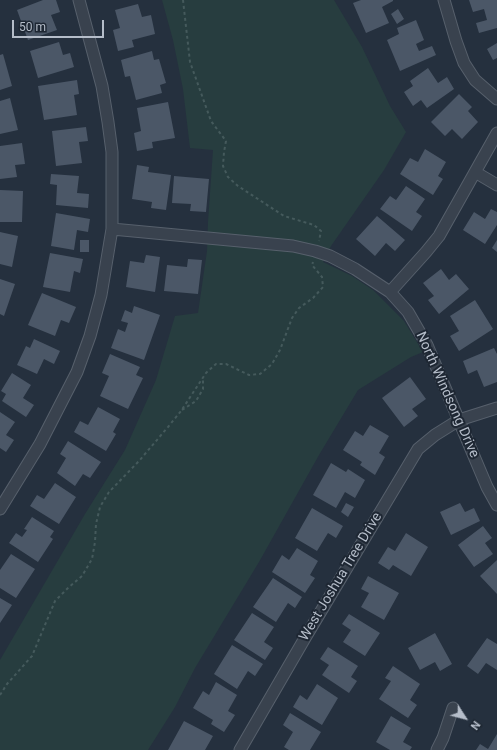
<!DOCTYPE html>
<style>
body{margin:0}
#map{position:relative;width:497px;height:750px;overflow:hidden;background:#25303e;font-family:Roboto,sans-serif}
canvas{display:block}
.north{position:absolute;left:445px;top:698px;width:40px;height:40px;-webkit-text-stroke:3px #1e2733;paint-order:stroke;rotate:126deg;font-size:11px;font-weight:700;line-height:16px;text-align:center;color:#b5bdc9}
.north::after{content:'';display:block;margin:auto;width:14px;height:18px;background:#b5bdc9;clip-path:polygon(50% 0,100% 100%,50% 72%,0 100%)}
.scale{position:absolute;left:12px;top:20px;width:92px;height:18px;box-sizing:border-box;border:2px solid #b5bdc9;border-top:0;padding-left:5px;font-size:12px;line-height:14px;white-space:nowrap;color:#b5bdc9;-webkit-text-stroke:3px #1e2733;paint-order:stroke}
</style>
<div id="map">
<canvas width="497" height="750"></canvas>
<div class="north">N</div>
<div class="scale">50 m</div>
</div>
<script>
const ctx = document.querySelector('canvas').getContext('2d');
ctx.lineJoin = 'round';
function paint(path, color) { ctx.fillStyle = color; ctx.fill(path, 'evenodd'); }
const poly = rows => new Path2D(rows.map(r => 'M' + r).join(''));
function trace(path, color, width, dash) { ctx.strokeStyle = color; ctx.lineWidth = width; ctx.lineCap = dash ? 'butt' : 'round'; ctx.setLineDash(dash || []); ctx.stroke(path); }
function write(font, color, halo, rows, align = 'center') {
  ctx.font = font + ' Roboto,sans-serif'; ctx.lineWidth = 4; ctx.setLineDash([]); ctx.textBaseline = 'middle'; ctx.strokeStyle = halo; ctx.fillStyle = color; for (const [text, x, y, turn = 0] of rows) {
    ctx.save(); ctx.translate(x, y); ctx.rotate((+turn || 0) * Math.PI / 180); ctx.textAlign = isNaN(turn) ? turn : align; if (halo) ctx.strokeText(text, 0, 0); ctx.fillText(text, 0, 0); ctx.restore();
  }
}
const green = poly([
 [162,0,334,0,362,47,390,106,406,132,384,170,331,246,323,262,352,276,373,290,404,321,423,352,411,357,358,390,319,455,259,562,195,668,175,707,148,750,0,750,0,660,85,514,125,450,156,380,175,316,198,313,207,251,208,222,213,150,190,148,183,89,173,40]
]);
const building = poly([
 [43,0,56,0,60,12,51,15,57,30,28,40,17,10],
 [361,0,393,0,393,1,382,7,389,23,366,33,353,3],
 [469,0,497,0,497,28,479,33,476,23,487,20,484,9,473,12],
 [138,4,142,17,151,15,155,34,132,40,134,47,118,51,113,30,120,28,115,10],
 [398,9,404,19,397,24,391,14],
 [416,20,424,40,416,44,419,51,432,46,436,55,400,71,387,40,399,34,397,28],
 [59,42,63,55,70,53,74,67,38,78,30,51],
 [497,43,497,58,493,60,487,49],
 [152,51,154,60,159,59,166,83,160,85,162,93,136,100,130,76,125,77,121,60],
 [3,54,12,86,0,90,0,55],
 [428,68,438,83,447,77,454,89,427,108,421,100,413,106,404,92,413,86,410,81],
 [77,80,79,94,74,95,77,115,44,120,38,86],
 [459,94,472,107,468,111,478,122,462,139,452,129,445,136,431,122],
 [10,98,18,130,0,134,0,101],
 [168,102,175,138,152,142,153,148,137,151,134,133,141,131,137,108],
 [86,127,88,141,79,142,82,163,56,166,52,131],
 [22,143,25,164,15,165,17,177,0,179,0,146],
 [425,149,446,162,438,176,443,179,433,195,400,174,410,158,418,162],
 [137,165,149,167,148,172,171,175,166,210,151,208,152,202,132,199],
 [51,174,79,176,77,193,89,194,88,208,56,205,57,185,50,184],
 [174,176,209,179,206,212,190,211,191,204,172,203],
 [406,186,425,199,416,212,422,216,412,231,380,209,390,196,396,200],
 [0,190,23,191,22,222,0,222],
 [491,209,497,212,497,225,485,244,463,230,474,212,485,219],
 [56,213,90,219,88,232,77,230,74,250,51,246],
 [377,216,405,240,395,251,386,243,375,256,356,239],
 [0,232,18,236,12,267,0,264],
 [80,240,89,240,89,252,80,252],
 [497,240,497,252,492,248],
 [50,253,83,259,80,273,74,271,70,292,43,287],
 [146,255,160,257,155,292,126,287,130,261,144,263],
 [188,259,202,260,198,294,164,291,167,265,187,267],
 [441,269,449,280,456,274,469,289,439,314,428,300,434,296,423,283],
 [0,279,15,284,4,316,0,314],
 [42,293,76,307,69,323,61,320,55,336,28,325],
 [475,300,493,329,459,351,450,336,459,331,450,316],
 [134,306,160,315,144,360,111,348,118,329,125,332,128,323,121,321,125,310,132,313],
 [34,339,60,351,54,364,44,359,37,374,17,365,26,346,30,348],
 [494,348,497,354,497,382,484,387,477,370,468,374,463,361],
 [110,354,140,367,136,375,143,378,128,409,100,396,109,376,102,373],
 [12,373,31,385,23,398,34,405,26,417,2,401,6,394,1,391],
 [410,377,426,399,412,409,418,416,404,427,382,398],
 [98,407,120,419,113,432,116,434,106,451,74,432,80,421,88,425],
 [0,412,15,422,6,435,14,440,6,452,0,448],
 [370,425,389,436,379,453,385,457,375,475,360,465,362,462,343,450,355,431,363,436],
 [68,441,101,462,90,478,83,474,75,486,57,473,66,458,60,454],
 [331,463,346,472,348,469,365,480,355,498,345,492,336,508,313,495],
 [55,483,76,497,59,524,30,506,37,495,44,499],
 [346,503,354,507,348,517,341,512],
 [460,503,465,512,474,508,480,521,451,535,440,512],
 [312,508,343,526,336,538,328,533,317,551,295,538],
 [32,517,54,531,50,537,53,539,38,562,9,543,16,533,22,537,27,530,24,529],
 [483,526,492,538,485,543,493,554,474,567,458,545],
 [406,533,428,547,411,576,393,565,389,570,378,563,388,547,395,551],
 [297,548,318,561,310,575,315,578,305,593,272,572,282,555,289,560],
 [11,554,35,569,16,598,0,588,0,570],
 [497,560,497,594,480,576],
 [368,576,399,593,384,620,361,607,369,593,361,589],
 [273,578,302,597,295,608,288,603,276,622,253,607],
 [0,598,12,605,0,623],
 [252,613,274,627,264,642,273,648,265,660,234,640],
 [349,614,380,633,365,656,343,642,351,630,342,624],
 [435,633,452,664,440,671,435,662,420,670,408,648],
 [487,638,497,644,497,670,486,663,478,674,467,666],
 [232,645,263,664,255,676,248,671,237,689,214,674],
 [328,647,358,666,351,677,357,681,349,693,322,675,329,665,320,659],
 [393,666,420,684,410,700,417,705,408,718,379,699,391,681,385,678],
 [216,682,237,695,228,711,235,715,224,732,211,724,213,720,193,708,203,691,209,695],
 [317,684,338,698,322,725,293,707,300,695,307,700],
 [290,713,321,732,310,750,289,750,284,747,293,732,283,725],
 [391,716,411,728,403,742,412,747,410,750,390,750,376,742],
 [184,721,213,736,205,750,168,750],
 [497,734,497,750,476,750,480,744,488,749]
]);
const path = poly([
 [183,0,190,62,211,121,226,141,224,152,223,166,228,177,238,186,284,216,314,225,321,231,319,241],
 [182,410,196,401,203,389,203,378],
 [0,695,7,684,32,656,55,601,68,588,82,576,92,559,95,542,96,524,100,507,109,492,139,461,168,427,181,411,206,373,216,364,226,364,249,375,260,374,272,364,280,350,292,318,299,308,313,298,323,287,322,277,312,265,313,262]
]);
const minor = poly([
 [444,0,456,41,464,63,475,80,497,99],
 [475,172,497,185],
 [112,229,293,246,315,251,330,256,355,269,390,292,408,312,427,345,487,487,497,505],
 [390,292,426,252,439,236,497,133],
 [0,509,40,444,77,372,90,336,101,295,112,229,112,152,108,122,102,86,79,0],
 [240,750,305,638,418,449,435,435,459,420,497,408],
 [437,750,443,738,453,708]
]);
const streetNames = [
 ["North Windsong Drive",447,395,66],
 ["West Joshua Tree Drive",341,577,-59]
];
paint(green, '#273d3f');
paint(building, '#4b5767');
trace(minor, '#57606c', 13);
trace(path, '#455a5c', 2, [3, 3]);
trace(minor, '#39424e', 11);
write('14px', '#b5bdc9', '#1e2733', streetNames);
</script>
